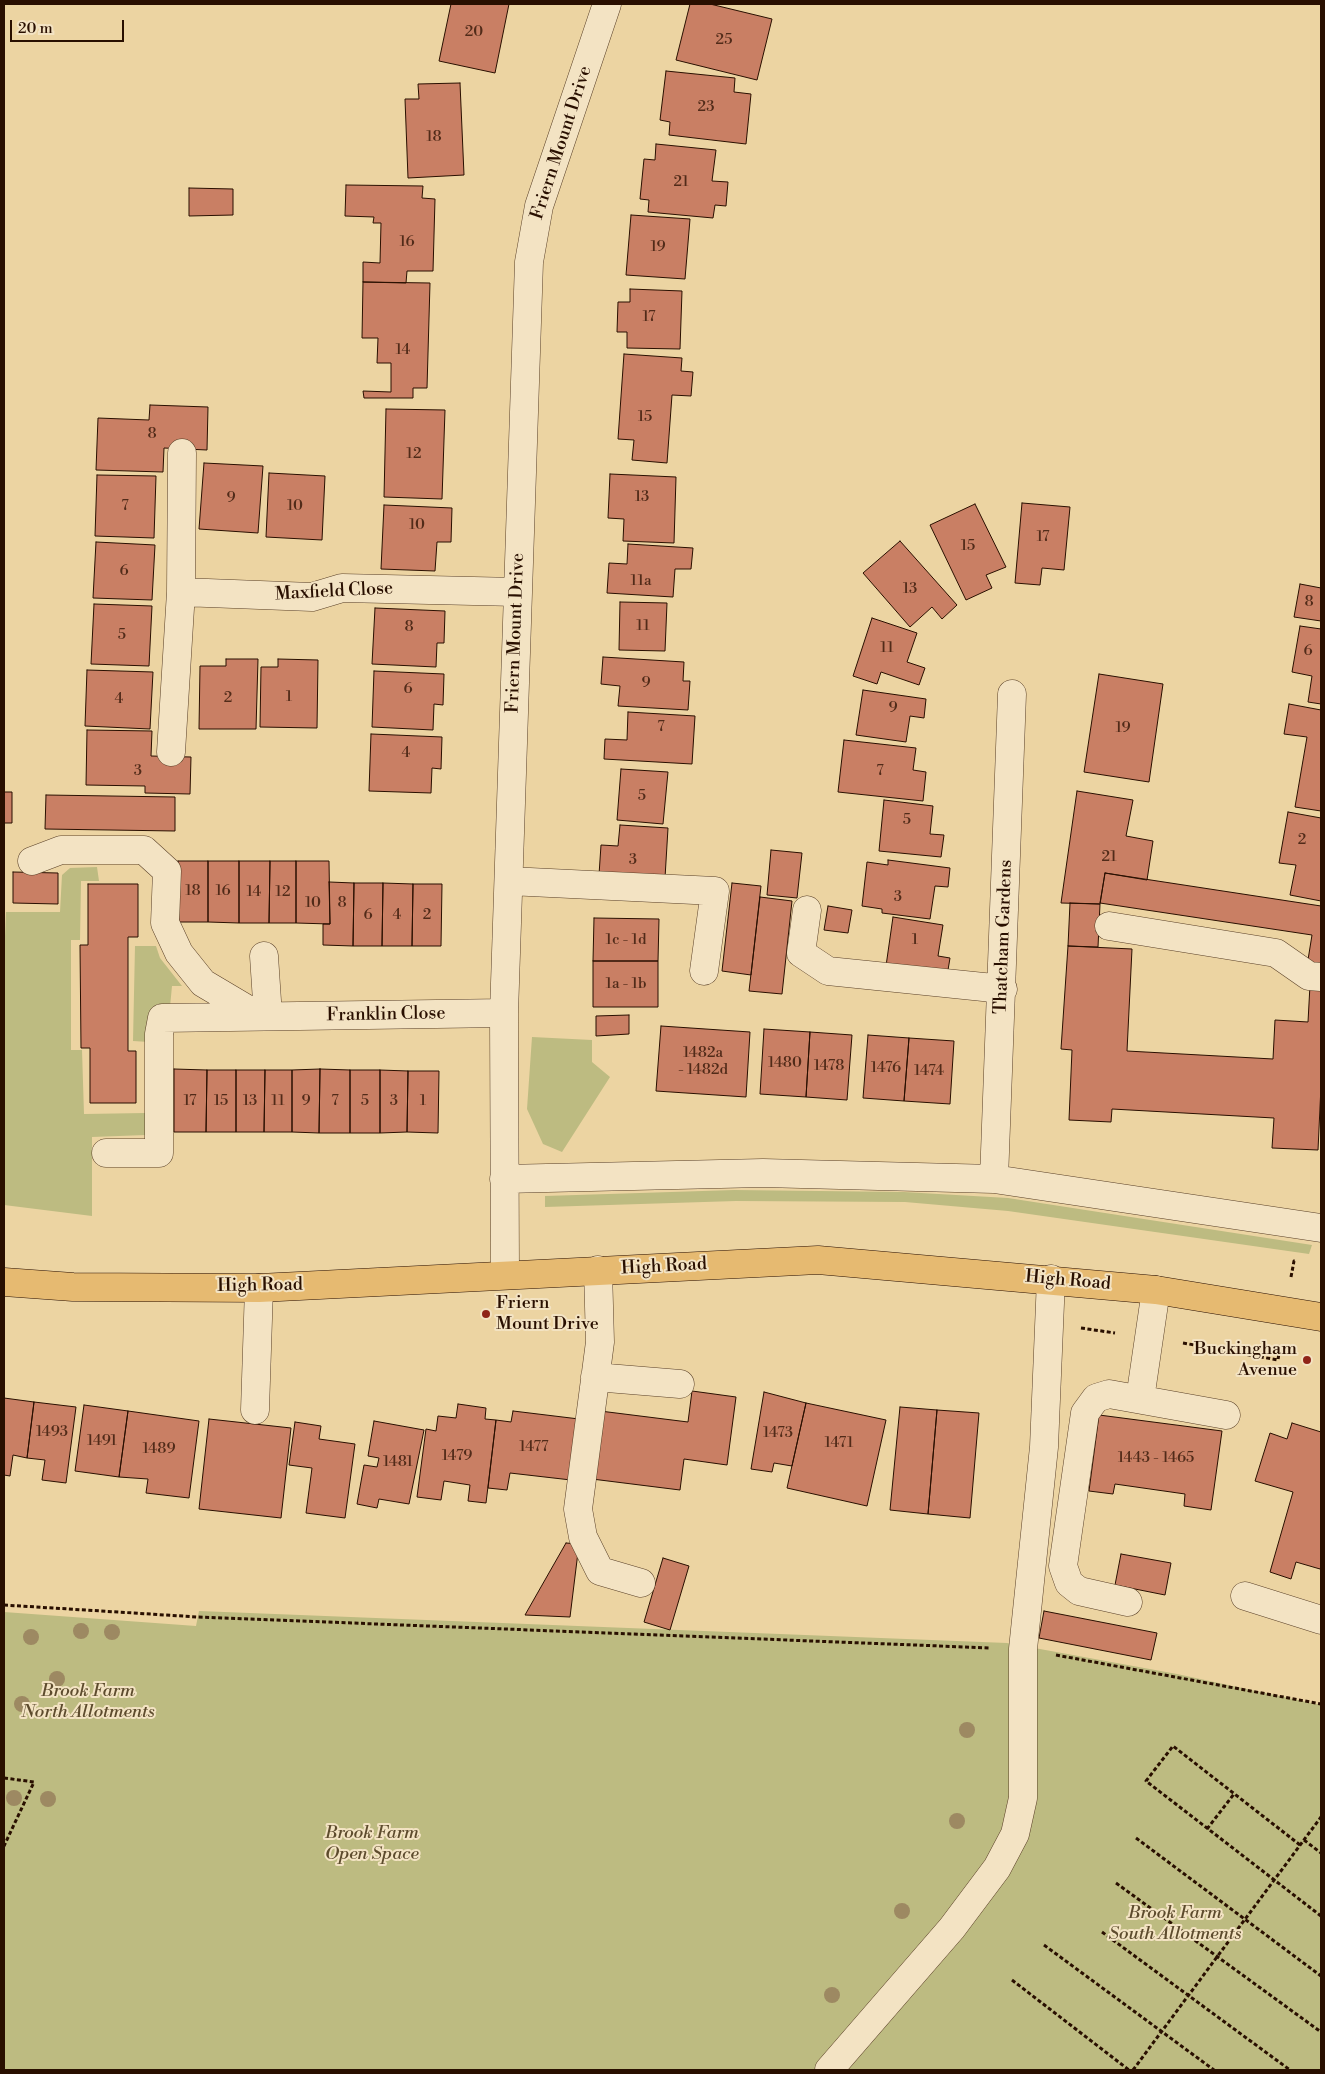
<!DOCTYPE html>
<style>
body{margin:0}
#map{position:relative;width:1325px;height:2074px;overflow:hidden;background:#ecd4a2;font-family:"Libre Bodoni",serif}
canvas{display:block}
.frame{position:absolute;inset:0;border:5px solid #290f00;pointer-events:none}
.scale{position:absolute;left:10px;top:20px;width:114px;height:22px;box-sizing:border-box;border:2px solid #290f00;border-top:0;padding-left:6px;font-size:15px;line-height:18px;white-space:nowrap;color:#290f00;-webkit-text-stroke:4px #f3e3c3;paint-order:stroke}
</style>
<div id="map">
<canvas width="1325" height="2074"></canvas>
<div class="frame"></div>
<div class="scale">20 m</div>
</div>
<script>
const ctx = document.querySelector('canvas').getContext('2d');
ctx.lineJoin = 'round';
function paint(path, color) { ctx.fillStyle = color; ctx.fill(path, 'evenodd'); }
const poly = rows => new Path2D(rows.map(r => 'M' + r).join(''));
function trace(path, color, width, dash) { ctx.strokeStyle = color; ctx.lineWidth = width; ctx.lineCap = dash ? 'butt' : 'round'; ctx.setLineDash(dash || []); ctx.stroke(path); }
function write(font, color, halo, rows, align = 'center') {
  ctx.font = font + ' "Libre Bodoni",serif'; ctx.lineWidth = 4; ctx.setLineDash([]); ctx.textBaseline = 'middle'; ctx.strokeStyle = halo; ctx.fillStyle = color; for (const [text, x, y, turn = 0] of rows) {
    ctx.save(); ctx.translate(x, y); ctx.rotate((+turn || 0) * Math.PI / 180); ctx.textAlign = isNaN(turn) ? turn : align; if (halo) ctx.strokeText(text, 0, 0); ctx.fillText(text, 0, 0); ctx.restore();
  }
}
const green = poly([
 [97,867,99,881,81,881,80,940,71,940,71,1050,82,1050,84,1114,145,1113,146,1135,92,1137,92,1216,4,1205,4,960,6,912,60,912,62,875,70,868],
 [135,946,156,946,160,958,182,986,172,986,170,1007,149,1042,133,1041],
 [532,1037,592,1040,592,1062,610,1077,562,1152,543,1144,527,1109],
 [734,1190,904,1192,1008,1198,1312,1245,1309,1254,1008,1211,905,1202,736,1201,545,1207,545,1196],
 [199,1611,1007,1643,1177,1674,1321,1705,1321,2070,4,2070,4,1612,196,1626]
]);
const building = poly([
 [451,4,509,4,495,73,439,61,451,4],
 [690,4,710,4,772,19,757,80,676,60,690,4],
 [666,71,735,78,734,92,751,94,746,144,669,135,670,122,660,120,666,71],
 [460,83,464,175,408,178,405,99,419,99,418,84,460,83],
 [656,144,716,150,712,181,728,182,726,206,715,205,713,218,648,212,649,200,640,199,644,159,655,160,656,144],
 [346,185,423,186,422,198,435,199,433,271,407,271,406,283,363,282,363,262,380,263,381,223,373,223,374,217,345,216,346,185],
 [189,188,233,189,233,215,189,216,189,188],
 [631,215,690,219,685,279,626,275,631,215],
 [363,282,430,283,427,388,413,388,413,398,364,398,363,391,391,392,391,363,377,363,378,338,362,338,363,282],
 [630,289,682,291,680,349,627,348,627,332,617,332,618,302,630,302,630,289],
 [624,354,682,358,681,371,693,372,691,396,672,395,667,463,632,460,634,440,618,439,624,354],
 [150,405,208,407,207,450,164,448,163,472,96,470,98,418,149,420,150,405],
 [386,409,445,410,442,499,384,497,386,409],
 [204,463,263,466,258,533,199,529,204,463],
 [269,473,325,476,322,540,266,537,269,473],
 [610,474,676,477,674,543,623,541,624,519,608,518,610,474],
 [97,475,156,476,154,538,95,536,97,475],
 [1022,503,1070,507,1064,570,1042,568,1040,585,1015,583,1022,503],
 [975,504,1006,567,986,575,992,588,966,600,930,525,975,504],
 [384,505,452,508,451,542,437,542,435,571,381,569,384,505],
 [900,541,957,605,942,619,932,607,910,627,863,573,900,541],
 [96,542,155,545,152,600,93,598,96,542],
 [628,544,693,548,691,569,675,569,673,597,607,593,609,563,627,564,628,544],
 [1300,584,1321,588,1321,621,1294,617,1300,584],
 [620,602,667,603,665,651,619,650,620,602],
 [94,604,152,606,149,666,91,664,94,604],
 [375,608,445,611,444,643,437,643,436,667,372,664,375,608],
 [872,618,917,633,907,662,925,668,919,685,881,672,877,684,853,676,872,618],
 [1300,626,1321,629,1321,704,1308,702,1312,676,1292,672,1300,626],
 [603,657,684,662,683,681,690,681,688,710,618,706,620,686,601,684,603,657],
 [226,659,258,659,256,729,199,729,200,666,226,666,226,659],
 [278,659,318,660,317,728,260,727,261,667,278,667,278,659],
 [87,670,153,672,150,729,85,726,87,670],
 [374,671,444,674,443,705,434,704,433,730,372,727,374,671],
 [1099,674,1163,684,1149,782,1084,772,1099,674],
 [863,690,926,699,924,718,910,716,906,742,856,735,863,690],
 [1289,704,1321,710,1321,811,1295,807,1307,737,1284,734,1289,704],
 [628,712,695,716,692,764,604,759,605,739,627,740,628,712],
 [87,730,152,731,151,756,191,757,190,794,145,793,145,786,86,785,87,730],
 [371,734,442,737,441,769,432,768,431,793,369,791,371,734],
 [844,740,916,748,913,770,926,772,923,801,838,792,844,740],
 [621,769,668,772,663,824,617,820,621,769],
 [1077,791,1133,800,1126,836,1153,841,1147,880,1105,873,1100,904,1061,903,1077,791],
 [4,792,12,792,12,823,4,823,4,792],
 [46,795,175,797,175,831,45,829,46,795],
 [884,800,933,806,930,834,944,835,941,857,879,851,884,800],
 [1288,812,1321,818,1321,901,1290,895,1296,865,1279,863,1288,812],
 [620,825,668,828,665,878,599,875,601,845,618,846,620,825],
 [771,850,802,853,797,898,767,895,771,850],
 [888,860,950,868,948,887,935,886,930,919,882,913,882,909,862,906,867,862,888,865,888,860],
 [178,861,208,861,208,922,179,922,178,861],
 [208,861,239,861,239,923,208,922,208,861],
 [239,861,270,861,269,923,239,923,239,861],
 [270,861,296,861,296,923,269,923,270,861],
 [296,861,329,861,330,924,296,923,296,861],
 [13,872,58,873,58,904,13,903,13,872],
 [1105,873,1321,906,1321,968,1307,966,1312,935,1100,903,1105,873],
 [329,882,354,883,353,946,323,945,323,924,330,924,329,882],
 [354,883,383,883,382,946,353,946,354,883],
 [383,883,413,884,412,946,382,946,383,883],
 [732,883,761,886,751,975,722,971,732,883],
 [88,884,138,884,138,937,128,937,128,1051,136,1051,136,1103,90,1103,90,1048,81,1048,80,945,88,945,88,884],
 [413,884,442,884,441,946,412,946,413,884],
 [760,897,792,901,782,994,749,991,760,897],
 [1070,903,1100,904,1098,947,1068,946,1070,903],
 [828,906,852,910,848,933,824,930,828,906],
 [893,917,943,925,938,956,950,958,947,976,886,966,893,917],
 [594,918,659,919,658,961,593,961,594,918],
 [1068,946,1132,949,1127,1051,1273,1059,1275,1020,1308,1022,1310,985,1321,985,1321,1086,1318,1150,1272,1148,1274,1118,1112,1109,1111,1122,1069,1120,1072,1050,1061,1049,1068,946],
 [593,961,658,961,658,1007,593,1007,593,961],
 [629,1015,629,1034,596,1036,596,1016,629,1015],
 [661,1026,750,1032,746,1097,656,1091,661,1026],
 [764,1029,810,1032,806,1097,760,1094,764,1029],
 [810,1032,852,1035,847,1100,806,1097,810,1032],
 [868,1035,909,1038,904,1101,863,1098,868,1035],
 [909,1038,954,1041,950,1104,904,1101,909,1038],
 [174,1069,207,1070,206,1132,174,1132,174,1069],
 [320,1069,319,1133,292,1132,292,1070,320,1069],
 [320,1069,350,1070,350,1133,319,1133,320,1069],
 [207,1070,236,1070,236,1132,206,1132,207,1070],
 [236,1070,265,1070,264,1132,236,1132,236,1070],
 [265,1070,292,1070,292,1132,264,1132,265,1070],
 [350,1070,380,1070,380,1133,350,1133,350,1070],
 [380,1070,408,1071,407,1132,380,1133,380,1070],
 [408,1071,439,1071,438,1133,407,1132,408,1071],
 [692,1391,736,1397,727,1465,684,1459,680,1490,592,1479,600,1411,688,1422,692,1391],
 [764,1392,806,1403,792,1466,774,1463,772,1472,751,1469,764,1392],
 [4,1398,34,1402,27,1458,13,1455,10,1476,4,1475,4,1398],
 [34,1402,76,1407,66,1483,42,1480,45,1460,27,1458,34,1402],
 [806,1403,886,1420,867,1506,787,1488,806,1403],
 [458,1404,486,1408,485,1419,496,1420,486,1503,468,1501,470,1485,444,1481,441,1500,417,1497,426,1429,436,1431,438,1416,456,1418,458,1404],
 [84,1405,128,1411,119,1477,75,1471,84,1405],
 [900,1407,937,1410,928,1514,890,1510,900,1407],
 [937,1410,979,1413,970,1518,928,1514,937,1410],
 [128,1411,199,1421,189,1498,146,1493,148,1479,119,1477,128,1411],
 [513,1411,579,1419,571,1480,510,1473,507,1490,488,1488,496,1420,511,1422,513,1411],
 [1099,1415,1222,1431,1211,1510,1184,1506,1185,1494,1115,1484,1113,1494,1089,1491,1099,1415],
 [209,1419,291,1428,281,1518,199,1509,209,1419],
 [374,1421,424,1430,409,1504,379,1499,377,1508,357,1504,364,1465,377,1467,379,1458,368,1456,374,1421],
 [295,1422,321,1426,319,1439,355,1444,345,1518,306,1513,312,1468,289,1465,295,1422],
 [1292,1423,1321,1432,1321,1566,1320,1569,1296,1562,1291,1579,1270,1572,1293,1492,1255,1481,1270,1433,1287,1439,1292,1423],
 [566,1543,579,1544,570,1617,525,1615,566,1543],
 [1121,1554,1171,1563,1165,1595,1115,1585,1121,1554],
 [663,1558,689,1566,670,1630,644,1622,663,1558],
 [1044,1611,1157,1633,1151,1660,1039,1638,1044,1611]
]);
const path = poly([
 [1291,1277,1294,1261,1296,1261],
 [1081,1328,1115,1333],
 [1183,1343,1278,1360,1280,1345],
 [4,1605,198,1617,991,1648],
 [1056,1655,1321,1704],
 [4,1778,34,1782,4,1846],
 [1207,1829,1234,1794],
 [1136,1838,1321,1976],
 [1304,1840,1321,1853],
 [1300,1845,1173,1746,1146,1781,1321,1916],
 [1116,1883,1321,2032],
 [1102,1932,1290,2070],
 [1044,1945,1214,2070],
 [1012,1980,1129,2070],
 [1133,2070,1321,1817]
]);
const minor = poly([
 [182,453,181,592,312,597,342,588,517,592],
 [171,752,181,592],
 [32,861,61,850,144,850,167,871,165,923,179,953,203,983,257,1015],
 [509,881,715,891,704,971],
 [807,910,801,953,828,971,1003,989],
 [1109,926,1276,953,1309,976,1321,977],
 [264,956,268,1016],
 [106,1153,159,1153,159,1034,162,1018,504,1013],
 [504,1179,763,1173,994,1179,1321,1228],
 [994,1179,1012,694],
 [598,1270,600,1342,578,1509,583,1537,600,1571,641,1583],
 [505,1274,504,1013,529,262,539,206,607,4],
 [595,1377,680,1384],
 [1140,1399,1156,1290],
 [255,1410,259,1288],
 [1245,1596,1321,1620],
 [1128,1602,1079,1591,1069,1583,1063,1566,1085,1413,1096,1398,1109,1394,1226,1415],
 [829,2070,952,1928,997,1868,1015,1834,1023,1798,1023,1649,1044,1447,1051,1279]
]);
const major = poly([
 [4,1282,73,1287,259,1288,818,1260,1156,1290,1321,1317]
]);
const trees = [
 [81,1631],
 [112,1632],
 [31,1637],
 [57,1679],
 [22,1704],
 [967,1730],
 [14,1798],
 [48,1799],
 [957,1821],
 [902,1911],
 [832,1995]
];
const markers = [
 [486,1314,5,"#8f2418"],
 [1307,1360,5,"#8f2418"]
];
const numberNames = [
 ["20",474,32],
 ["25",724,40],
 ["23",706,107],
 ["18",434,137],
 ["21",681,182],
 ["16",407,242],
 ["19",658,247],
 ["17",649,317],
 ["14",403,350],
 ["15",645,417],
 ["8",152,434],
 ["12",414,454],
 ["13",642,497],
 ["9",231,498],
 ["7",125,506],
 ["10",295,506],
 ["10",417,525],
 ["17",1043,537],
 ["15",968,546],
 ["6",124,571],
 ["11a",641,581],
 ["13",910,589],
 ["8",1309,602],
 ["11",643,626],
 ["8",409,627],
 ["5",122,635],
 ["11",887,648],
 ["6",1308,651],
 ["9",646,683],
 ["6",408,689],
 ["1",289,697],
 ["2",228,698],
 ["4",119,699],
 ["9",893,708],
 ["7",661,727],
 ["19",1123,728],
 ["4",406,753],
 ["3",138,771],
 ["7",880,771],
 ["5",642,796],
 ["5",907,820],
 ["2",1302,840],
 ["21",1109,857],
 ["3",633,860],
 ["18",193,891],
 ["16",223,891],
 ["14",254,892],
 ["12",283,892],
 ["3",898,897],
 ["10",313,903],
 ["8",342,903],
 ["6",368,915],
 ["4",397,915],
 ["2",427,915],
 ["1c - 1d",626,940],
 ["1",915,940],
 ["1a - 1b",626,984],
 ["1482a",703,1053],
 ["- 1482d",703,1070],
 ["1480",785,1063],
 ["1478",829,1066],
 ["1476",886,1068],
 ["1474",929,1071],
 ["17",190,1101],
 ["15",221,1101],
 ["13",250,1101],
 ["11",278,1101],
 ["9",306,1101],
 ["7",335,1101],
 ["5",365,1101],
 ["3",394,1101],
 ["1",423,1101],
 ["1493",52,1432],
 ["1473",778,1433],
 ["1491",102,1441],
 ["1471",839,1443],
 ["1477",534,1447],
 ["1489",159,1449],
 ["1479",457,1456],
 ["1443 - 1465",1156,1458],
 ["1481",398,1462]
];
const streetNames = [
 ["Friern Mount Drive",562,143,-72],
 ["Maxfield Close",334,592,-3],
 ["Friern Mount Drive",516,633,-88],
 ["Thatcham Gardens",1004,937,-88],
 ["Franklin Close",386,1015,-1],
 ["High Road",664,1267,-3],
 ["High Road",1068,1281,5],
 ["High Road",260,1286,-1]
];
const poiNames = [
 ["Friern",496,1304],
 ["Mount Drive",496,1325],
 ["Buckingham",1297,1350,"right"],
 ["Avenue",1297,1371,"right"]
];
const parkNames = [
 ["Brook Farm",88,1692],
 ["North Allotments",88,1713],
 ["Brook Farm",372,1834],
 ["Open Space",372,1855],
 ["Brook Farm",1175,1914],
 ["South Allotments",1175,1935]
];
paint(green, '#bdbb81');
paint(building, '#c97f64');
trace(building, '#290f00', 1);
trace(minor, '#5a4028', 29);
trace(major, '#290f00', 29);
trace(path, '#290f00', 3, [4, 2.5]);
trace(minor, '#f3e3c3', 28);
trace(major, '#e6ba71', 28);
ctx.fillStyle = '#9d8962';
for (const [x, y] of trees) { ctx.beginPath(); ctx.arc(x, y, 8, 0, 2 * Math.PI); ctx.fill(); }
for (const [x, y, r, color] of markers) { const dot = new Path2D(); dot.arc(x, y, r, 0, 2 * Math.PI); ctx.fillStyle = color; ctx.fill(dot); trace(dot, '#f3e3c3', 2); }
write('15px', '#512b19', null, numberNames);
write('18px', '#290f00', '#f3e3c3', streetNames);
write('18px', '#290f00', '#f3e3c3', poiNames, 'left');
write('italic 18px', '#5d4b2d', '#f3e3c3', parkNames);
</script>
